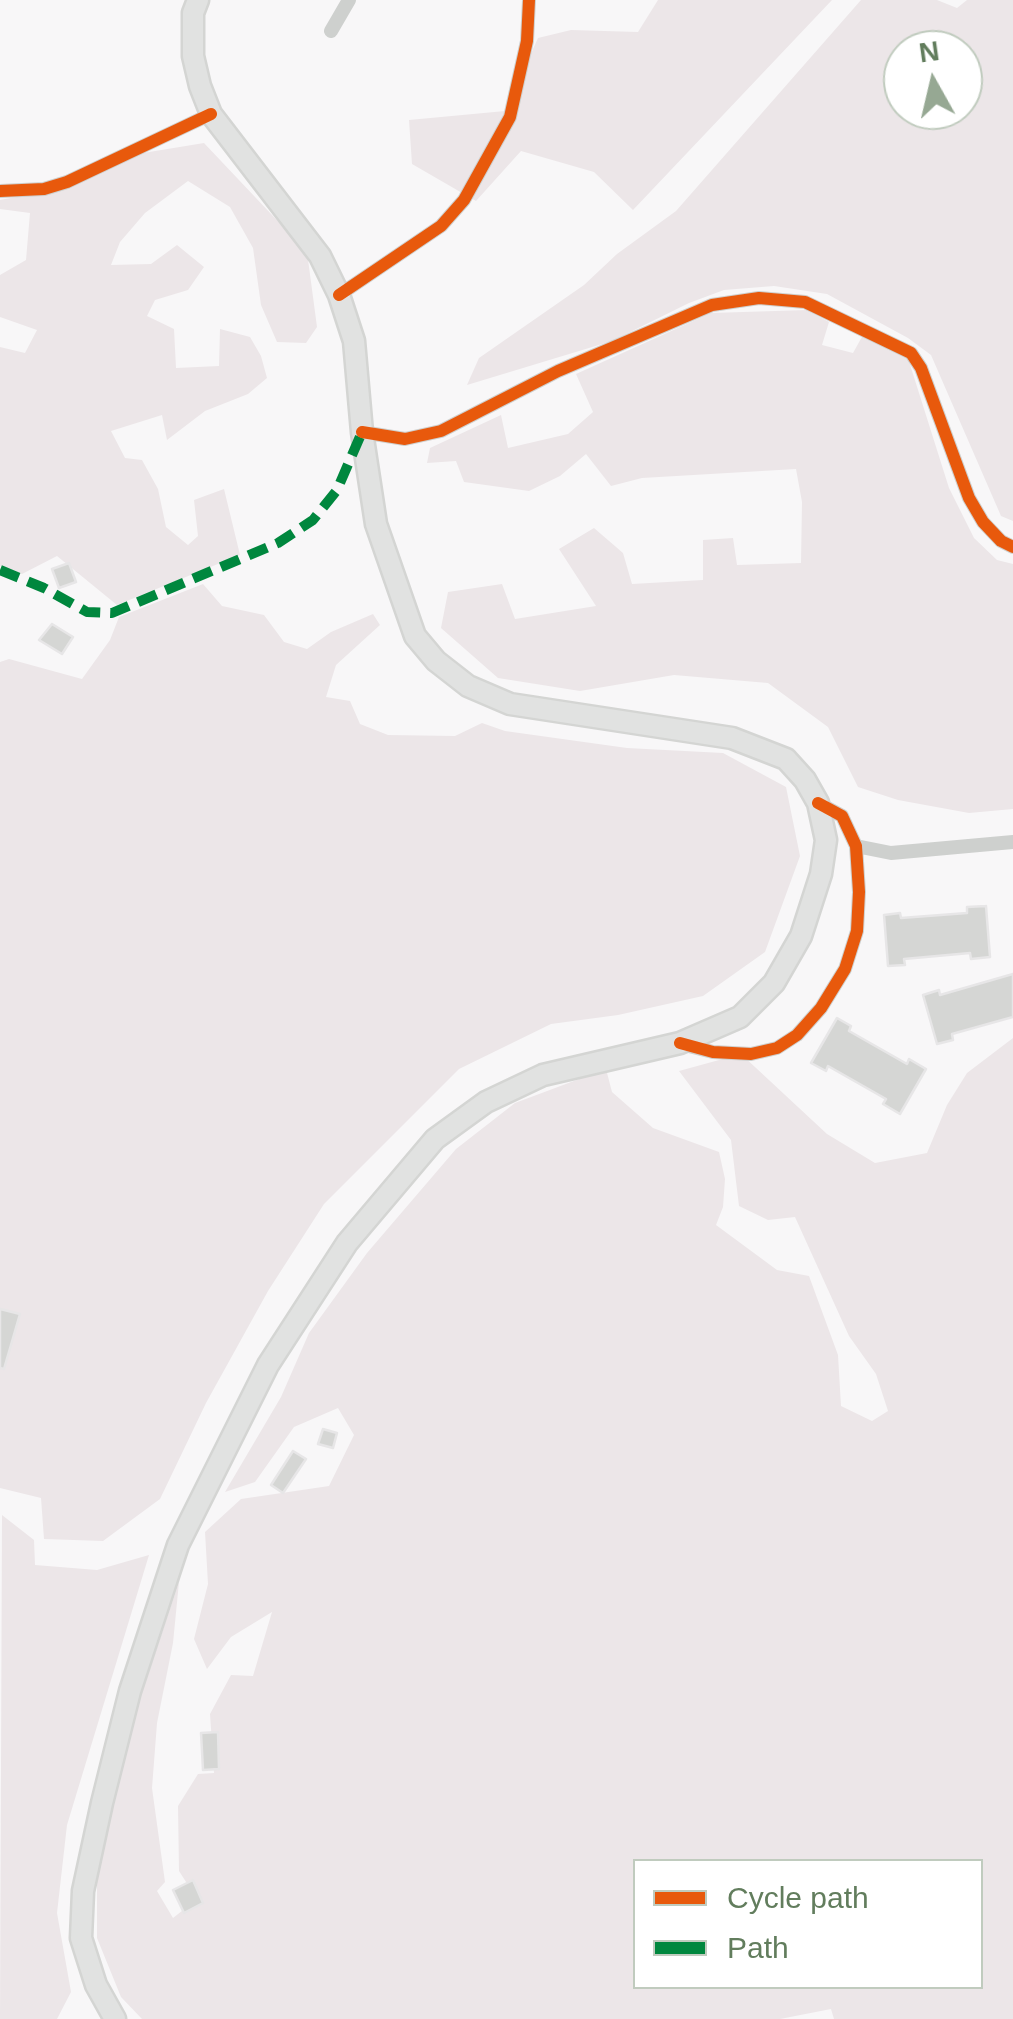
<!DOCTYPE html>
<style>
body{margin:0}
#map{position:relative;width:1013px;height:2019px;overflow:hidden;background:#f8f7f8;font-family:Arial,sans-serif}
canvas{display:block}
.legend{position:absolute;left:633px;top:1859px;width:350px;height:130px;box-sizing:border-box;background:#fff;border:2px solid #c0cbbe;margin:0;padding:12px 18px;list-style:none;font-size:30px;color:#627d5d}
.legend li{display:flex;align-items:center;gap:20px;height:50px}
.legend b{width:50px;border:2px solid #c0cbbe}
.north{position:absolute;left:883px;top:30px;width:100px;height:100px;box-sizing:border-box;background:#fff;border:2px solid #c0cbbe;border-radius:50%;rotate:352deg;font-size:28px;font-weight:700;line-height:40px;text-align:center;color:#627d5d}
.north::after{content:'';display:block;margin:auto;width:35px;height:45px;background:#96a893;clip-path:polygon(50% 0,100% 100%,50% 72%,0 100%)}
</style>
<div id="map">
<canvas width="1013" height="2019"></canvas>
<ul class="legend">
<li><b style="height:12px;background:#e8590c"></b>Cycle path</li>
<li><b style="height:12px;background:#00873e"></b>Path</li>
</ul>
<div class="north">N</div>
</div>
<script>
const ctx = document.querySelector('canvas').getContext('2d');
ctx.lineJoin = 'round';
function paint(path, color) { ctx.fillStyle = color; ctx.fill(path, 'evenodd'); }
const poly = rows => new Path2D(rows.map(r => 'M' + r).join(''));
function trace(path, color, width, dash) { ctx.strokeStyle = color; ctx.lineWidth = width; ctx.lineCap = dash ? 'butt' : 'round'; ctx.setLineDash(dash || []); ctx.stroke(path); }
const green = poly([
 [658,0,832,0,633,210,594,172,521,151,476,201,412,164,409,120,505,111,538,38,571,30,638,32],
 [861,0,937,0,957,8,967,0,1013,0,1013,521,1001,516,931,355,908,338,827,294,774,286,724,290,689,303,612,341,467,385,479,358,584,285,617,254,676,211],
 [903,50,963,50,963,110,903,110],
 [204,143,307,252,317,327,306,343,277,342,261,305,253,248,230,207,188,181,145,213,120,242,111,265,151,264,177,245,204,267,188,290,155,300,147,316,174,329,176,368,219,366,220,329,250,337,261,356,267,378,248,394,205,411,167,440,162,415,111,431,125,458,142,460,158,489,166,527,188,545,198,536,194,500,224,489,240,555,117,605,57,556,22,574,0,566,0,347,25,353,37,330,0,317,0,275,26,260,30,213,0,209,0,200,27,195,131,155],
 [807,310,829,322,822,345,853,353,863,335,907,355,949,488,974,538,997,560,1013,564,1013,809,969,813,898,800,858,787,828,727,768,683,674,675,580,691,498,678,441,628,448,592,502,584,515,619,596,606,559,549,594,528,623,553,632,584,703,580,703,540,733,538,737,565,801,563,802,502,796,469,642,478,611,486,586,454,560,476,529,491,464,482,456,461,427,463,430,448,501,415,508,448,568,434,593,412,576,374,711,313],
 [203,584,222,606,264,615,284,642,307,649,331,632,373,614,380,625,336,665,326,697,350,701,360,724,388,735,455,736,482,723,505,731,627,748,723,753,786,787,800,856,765,952,703,996,618,1015,551,1024,459,1069,324,1204,268,1291,206,1403,160,1499,103,1541,44,1539,41,1498,0,1488,0,662,9,659,82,679,110,640,119,617],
 [1013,1038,1013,2019,834,2019,831,2009,780,2019,142,2019,121,1997,97,1938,97,1851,131,1725,179,1582,173,1643,157,1723,152,1788,165,1882,157,1891,173,1918,197,1899,179,1871,178,1806,198,1774,214,1773,210,1714,231,1675,253,1676,272,1612,231,1637,207,1669,194,1639,208,1584,205,1532,241,1499,329,1486,354,1435,338,1408,294,1427,255,1482,225,1492,281,1397,309,1333,367,1253,456,1149,515,1103,606,1069,612,1092,653,1128,719,1152,725,1179,723,1207,716,1225,777,1270,809,1276,838,1355,841,1406,872,1421,888,1411,876,1374,849,1336,795,1217,768,1220,739,1206,731,1140,679,1071,741,1054,827,1134,875,1163,927,1153,947,1105,967,1073],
 [636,1862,980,1862,980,1986,636,1986],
 [2,1515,34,1540,35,1565,97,1570,149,1555,67,1825,57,1913,71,1992,57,2019,0,2019]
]);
const building = poly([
 [69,563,76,582,59,588,52,569,69,563],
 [52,624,73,637,62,654,39,640,52,624],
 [986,906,990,957,971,959,970,953,904,959,905,965,888,966,884,915,900,913,901,918,967,913,967,907,986,906],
 [1013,974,1013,1017,952,1034,953,1040,937,1044,923,995,939,990,940,995,1013,974],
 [837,1018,851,1026,849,1031,907,1064,909,1059,926,1069,900,1114,883,1104,886,1099,828,1066,826,1071,811,1063,837,1018],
 [0,1309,20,1314,4,1369,0,1368,0,1309],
 [323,1429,337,1433,333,1448,318,1444,323,1429],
 [293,1451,306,1459,283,1493,271,1485,293,1451],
 [218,1732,219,1769,203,1770,201,1733,218,1732],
 [193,1880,203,1903,184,1913,173,1890,193,1880]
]);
const minor = poly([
 [331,31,349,0],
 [0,191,44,189,67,182,211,114],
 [339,295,441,226,464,200,510,117,527,41,529,0],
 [362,432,405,439,441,431,558,371,712,305,759,298,805,302,911,353,921,368,969,498,983,522,1001,541,1013,547],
 [856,846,891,853,1013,842],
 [681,1044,713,1052,751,1054,777,1048,797,1035,821,1008,845,969,857,931,859,892,856,846,842,816,818,803]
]);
const secondary = poly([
 [115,2019,96,1985,81,1938,83,1891,102,1803,130,1691,178,1545,268,1365,347,1243,435,1139,486,1102,543,1075,680,1043,740,1017,774,983,801,936,821,874,826,840,818,803,805,780,786,759,732,738,510,704,468,686,436,661,415,636,376,524,362,432,354,341,339,295,320,256,211,114,200,86,193,56,193,13,198,0]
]);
const quiet = poly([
 [0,570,44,588,87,612,112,613,278,543,313,520,337,490,362,432]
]);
const cycleway = poly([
 [0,191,44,189,67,182,211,114],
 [339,295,441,226,464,200,510,117,527,41,529,0],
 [362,432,405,439,441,431,558,371,712,305,759,298,805,302,911,353,921,368,969,498,983,522,1001,541,1013,547],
 [680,1043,713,1052,751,1054,777,1048,797,1035,821,1008,845,969,857,931,859,892,856,846,842,816,818,803]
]);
paint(green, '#ece6e8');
paint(building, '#d5d6d4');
trace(building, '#e7e6e7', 2.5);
trace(secondary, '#d4d5d3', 25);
trace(minor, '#ced0ce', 14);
trace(secondary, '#e1e2e1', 20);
trace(quiet, '#00873e', 10, [20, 10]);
trace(cycleway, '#e8590c', 12);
</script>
